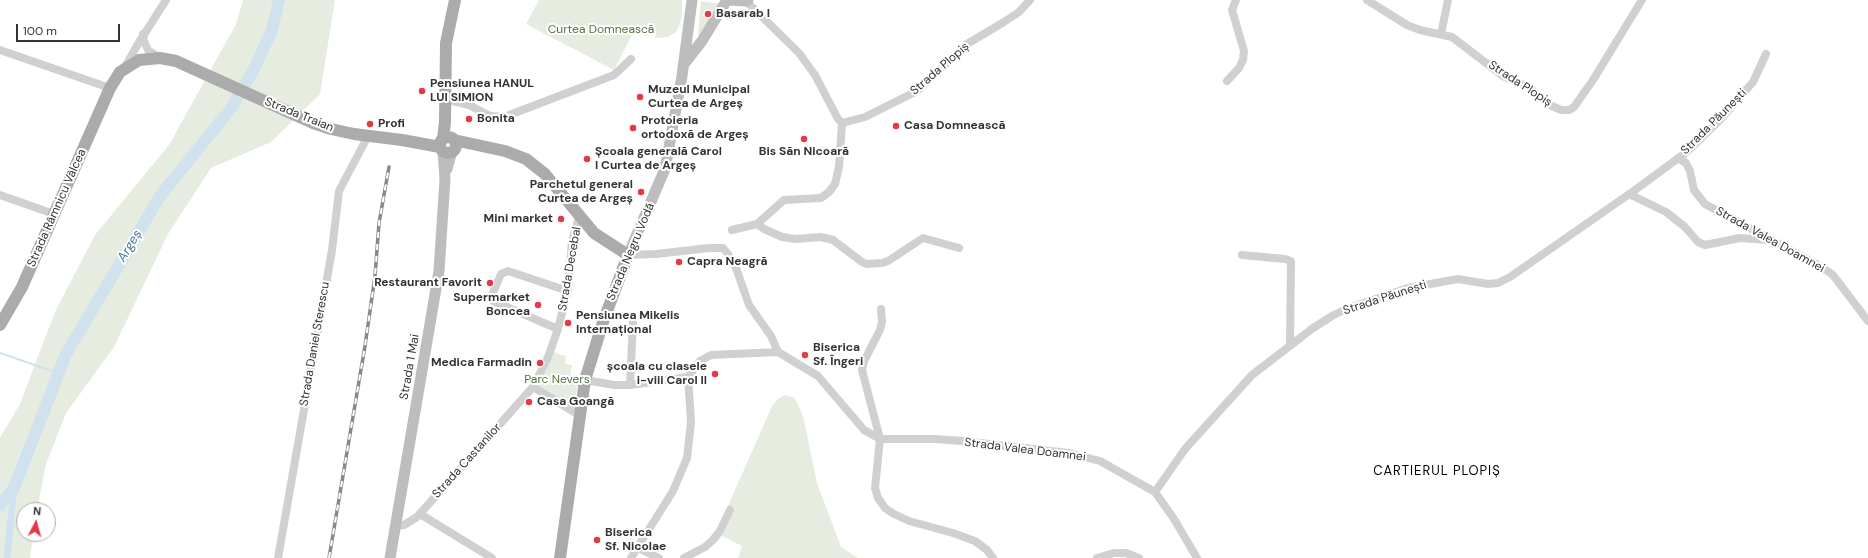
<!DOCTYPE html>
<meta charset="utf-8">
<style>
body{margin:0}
#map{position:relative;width:1868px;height:558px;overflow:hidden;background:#fff;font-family:"DM Sans",sans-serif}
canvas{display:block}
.north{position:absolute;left:16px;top:502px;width:40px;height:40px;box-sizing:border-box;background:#fff;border:1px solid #adadad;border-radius:50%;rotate:6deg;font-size:11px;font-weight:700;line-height:16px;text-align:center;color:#333}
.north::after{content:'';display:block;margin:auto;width:14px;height:18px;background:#e63946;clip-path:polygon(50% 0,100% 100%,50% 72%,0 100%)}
.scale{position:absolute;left:16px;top:24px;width:104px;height:18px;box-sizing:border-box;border:2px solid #333;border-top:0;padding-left:5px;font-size:12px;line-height:14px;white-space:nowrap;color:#333;-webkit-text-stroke:3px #fff;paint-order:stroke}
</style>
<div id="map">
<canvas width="1868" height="558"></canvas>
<div class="north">N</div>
<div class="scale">100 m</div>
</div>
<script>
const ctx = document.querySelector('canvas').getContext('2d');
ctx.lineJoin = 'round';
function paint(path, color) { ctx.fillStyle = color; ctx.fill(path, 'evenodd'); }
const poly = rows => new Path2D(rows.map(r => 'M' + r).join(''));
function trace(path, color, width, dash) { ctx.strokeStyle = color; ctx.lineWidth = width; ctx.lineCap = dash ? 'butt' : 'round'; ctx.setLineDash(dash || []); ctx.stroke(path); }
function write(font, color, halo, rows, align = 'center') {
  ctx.font = font + ' "DM Sans",sans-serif'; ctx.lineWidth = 4; ctx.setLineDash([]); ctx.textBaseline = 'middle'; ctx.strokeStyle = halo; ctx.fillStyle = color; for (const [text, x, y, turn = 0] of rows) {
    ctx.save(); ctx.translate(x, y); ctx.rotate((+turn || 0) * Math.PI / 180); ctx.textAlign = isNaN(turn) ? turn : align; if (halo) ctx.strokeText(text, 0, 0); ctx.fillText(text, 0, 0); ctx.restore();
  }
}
const green = poly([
 [243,0,335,0,320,94,271,142,211,168,168,234,114,347,66,413,46,464,37,510,24,510,24,534,33,534,30,558,0,558,0,438,20,404,55,312,95,235,169,145,236,24],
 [539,0,682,0,682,15,680,24,676,32,668,37,656,38,655,33,649,31,647,36,633,33,614,70,526,24],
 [701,1,721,4,699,39,698,34],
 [553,352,566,356,565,364,572,365,570,374,579,376,574,407,536,386],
 [785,395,795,398,803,416,817,483,841,547,858,558,738,558,742,546,722,536,735,509,728,506,772,406,778,399]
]);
const stream = poly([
 [0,353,58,373]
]);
const canal = poly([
 [7,558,14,488]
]);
const river = poly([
 [0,505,14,488,66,354,160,196,232,107,254,69,272,30,279,0]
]);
const street = poly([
 [1367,0,1407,25,1420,30,1452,37,1503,76,1530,88,1552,106,1561,110,1569,110,1574,107,1593,80,1642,0],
 [143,34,144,41,148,50,160,58],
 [1441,34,1448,0],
 [0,50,110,88],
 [125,67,138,44,166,0],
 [1227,81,1239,68,1243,60,1244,51,1232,10,1236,0],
 [445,99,469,105,490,116,504,117,614,75,631,59],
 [842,123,865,117,917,91,967,44,1004,22,1019,12,1030,0],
 [1678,158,1686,163,1690,171,1694,190,1705,204,1820,266,1833,275,1868,321],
 [1629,194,1666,212,1685,227,1698,242,1705,245,1740,238,1769,240],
 [0,195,54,214],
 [757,224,764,229,782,237,796,239,821,237,833,240,862,262,867,264,882,263,888,261,923,238,959,248],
 [732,230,757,224,784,200,821,198,829,192,835,184,839,167,842,123,838,119,815,75,799,53,746,1],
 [628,255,656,254,709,248,723,248,728,254,736,268,749,305,771,336,778,352],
 [1242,255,1285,259,1291,261,1290,345],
 [881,309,882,322,880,330,864,361,862,370,880,439,875,488,878,498,885,508,894,514,909,521,953,533,975,541,987,550,993,558],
 [558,329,495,302,493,301,492,295,501,274,508,271,568,291],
 [688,377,700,361,711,355,778,352,818,376,864,430,880,439,934,439,963,441,1069,453,1100,461,1155,492,1174,519,1197,558],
 [585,380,614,385,630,385,688,377],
 [630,385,633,322],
 [533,387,579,415],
 [1155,492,1185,449,1252,375,1313,328,1332,316,1346,309,1408,288,1458,279,1488,284,1498,283,1510,277,1635,190,1688,151,1721,119,1753,82,1766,54],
 [420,514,492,558],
 [396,526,404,525,417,517,533,387,548,357,558,329,568,289,572,241,579,217],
 [638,548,659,558],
 [278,558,332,250,339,191,368,136],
 [631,558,673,491,687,458,691,422,688,377],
 [684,558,705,547,713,540,720,531,730,510],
 [1097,558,1114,553,1126,553,1139,558]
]);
const secondary = poly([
 [729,0,746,1,748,0],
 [684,64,702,41,727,0],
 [447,169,452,151],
 [628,255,665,169,682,76,692,0],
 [390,558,439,271,445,179,443,151]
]);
const primary = poly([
 '440 145a8 8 0 1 1 16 0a8 8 0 1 1-16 0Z',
 [443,139,445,122,446,43,455,0],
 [454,140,505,151,526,159,545,174,594,233,628,255,603,322,585,380,560,558],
 [0,325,22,287,110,88,120,72,139,60,160,58,176,61,313,123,331,129,354,134,402,140,440,147]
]);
const rail = poly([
 [329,558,365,346,375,276,379,223,389,167]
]);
const markers = [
 [708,14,4,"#e63946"],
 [422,91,4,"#e63946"],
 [640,97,4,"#e63946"],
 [469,119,4,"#e63946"],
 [370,124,4,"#e63946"],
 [896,126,4,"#e63946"],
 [633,128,4,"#e63946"],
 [804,139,4,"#e63946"],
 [587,159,4,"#e63946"],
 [641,192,4,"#e63946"],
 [561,219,4,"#e63946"],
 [679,262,4,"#e63946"],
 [490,283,4,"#e63946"],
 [538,305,4,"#e63946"],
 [568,323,4,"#e63946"],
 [805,355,4,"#e63946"],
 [540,363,4,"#e63946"],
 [715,374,4,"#e63946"],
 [529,402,4,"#e63946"],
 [597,540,4,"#e63946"]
];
const poiNames = [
 ["Basarab I",716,14],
 ["Pensiunea HANUL",430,84],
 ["LUI SIMION",430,98],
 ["Muzeul Municipal",648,90],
 ["Curtea de Argeș",648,104],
 ["Bonita",477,119],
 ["Protoieria",641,121],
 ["ortodoxă de Argeș",641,135],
 ["Profi",378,124],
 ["Casa Domnească",904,126],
 ["Școala generală Carol",595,152],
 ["I Curtea de Argeș",595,166],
 ["Bis Săn Nicoară",804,152,"center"],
 ["Parchetul general",633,185,"right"],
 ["Curtea de Argeș",633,199,"right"],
 ["Mini market",553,219,"right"],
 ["Capra Neagră",687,262],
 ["Restaurant Favorit",482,283,"right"],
 ["Supermarket",530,298,"right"],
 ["Boncea",530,312,"right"],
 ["Pensiunea Mikelis",576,316],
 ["Internațional",576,330],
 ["Biserica",813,348],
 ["Sf. Îngeri",813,362],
 ["Medica Farmadin",532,363,"right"],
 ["școala cu clasele",707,367,"right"],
 ["i-viii Carol II",707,381,"right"],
 ["Casa Goangă",537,402],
 ["Biserica",605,533],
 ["Sf. Nicolae",605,547]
];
const parkNames = [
 ["Curtea Domnească",601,30],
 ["Parc Nevers",557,380]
];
const streetNames = [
 ["Strada Plopiș",940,69,-41],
 ["Strada Plopiș",1520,84,33],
 ["Strada Traian",299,115,22],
 ["Strada Păunești",1714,122,-45],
 ["Strada Râmnicu Vâlcea",57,208,-66],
 ["Strada Valea Doamnei",1770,240,29],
 ["Strada Negru Vodă",631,252,-67],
 ["Strada Decebal",570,269,-80],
 ["Strada Păunești",1385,298,-18],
 ["Strada Daniel Sterescu",315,344,-80],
 ["Strada 1 Mai",410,367,-80],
 ["Strada Valea Doamnei",1025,450,7],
 ["Strada Castanilor",467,461,-48]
];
const waterNames = [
 ["Argeș",130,246,-59]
];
const neighbourhoodNames = [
 ["CARTIERUL PLOPIȘ",1437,472]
];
paint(green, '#e6ecdf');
trace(stream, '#cfe2ee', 2);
trace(canal, '#cfe2ee', 7);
trace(river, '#cfe2ee', 12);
trace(street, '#d0d0d0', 8);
trace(secondary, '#bdbdbd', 11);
trace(primary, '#ababab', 12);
trace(rail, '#888', 3.5);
trace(rail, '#fff', 2, [6]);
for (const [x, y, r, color] of markers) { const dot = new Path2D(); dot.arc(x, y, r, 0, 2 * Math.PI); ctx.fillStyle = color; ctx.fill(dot); trace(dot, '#fff', 1.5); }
write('bold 12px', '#333', '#fff', poiNames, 'left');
write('12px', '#56703f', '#fff', parkNames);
write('12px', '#333', '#fff', streetNames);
write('italic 13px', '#3f7597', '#fff', waterNames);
ctx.letterSpacing = '1px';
write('13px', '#000', '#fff', neighbourhoodNames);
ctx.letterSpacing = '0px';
</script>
